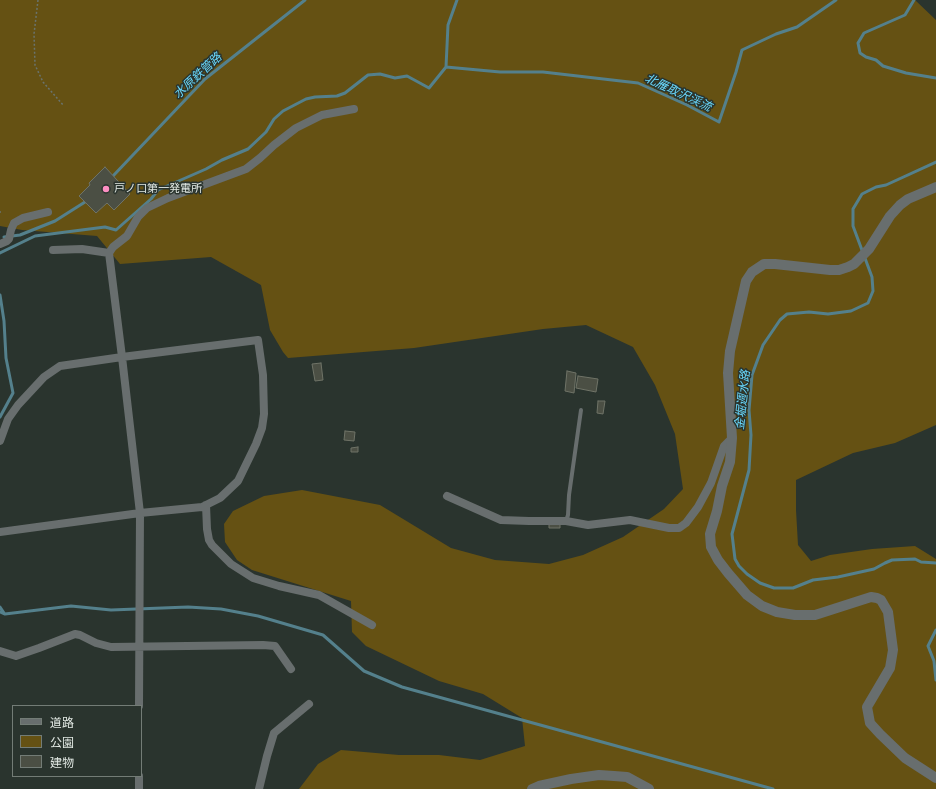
<!DOCTYPE html>
<meta charset="utf-8">
<style>
body{margin:0}
#map{position:relative;width:936px;height:789px;overflow:hidden;background:#2a342e;font-family:Bitter,"Noto Sans JP",serif}
canvas{display:block}
.legend{position:absolute;left:12px;top:705px;width:130px;height:72px;box-sizing:border-box;background:#2a342e;border:1px solid #737c76;margin:0;padding:5px 7px;list-style:none;font-size:12px;color:#e1e8e3}
.legend li{display:flex;align-items:center;gap:8px;height:20px}
.legend b{width:20px;border:1px solid #737c76}
</style>
<div id="map">
<canvas width="936" height="789"></canvas>
<ul class="legend">
<li><b style="height:5px;background:#686e6e"></b>道路</li>
<li><b style="height:11px;background:#655113"></b>公園</li>
<li><b style="height:11px;background:#4b4f44"></b>建物</li>
</ul>
</div>
<script>
const ctx = document.querySelector('canvas').getContext('2d');
ctx.lineJoin = 'round';
function paint(path, color) { ctx.fillStyle = color; ctx.fill(path, 'evenodd'); }
const poly = rows => new Path2D(rows.map(r => 'M' + r).join(''));
function trace(path, color, width, dash) { ctx.strokeStyle = color; ctx.lineWidth = width; ctx.lineCap = dash ? 'butt' : 'round'; ctx.setLineDash(dash || []); ctx.stroke(path); }
function write(font, color, halo, rows, align = 'center') {
  ctx.font = font + ' Bitter,"Noto Sans JP",serif'; ctx.lineWidth = 3; ctx.setLineDash([]); ctx.textBaseline = 'middle'; ctx.strokeStyle = halo; ctx.fillStyle = color; for (const [text, x, y, turn = 0] of rows) {
    ctx.save(); ctx.translate(x, y); ctx.rotate((+turn || 0) * Math.PI / 180); ctx.textAlign = isNaN(turn) ? turn : align; if (halo) ctx.strokeText(text, 0, 0); ctx.fillText(text, 0, 0); ctx.restore();
  }
}
const green = poly([
 [0,0,915,0,936,20,936,425,895,443,853,453,796,480,796,510,798,545,811,561,830,555,872,549,915,546,936,559,936,789,299,789,318,764,341,750,399,755,439,755,480,760,525,746,522,718,483,694,439,681,366,646,352,632,351,601,252,570,237,560,225,542,224,524,233,511,264,496,302,490,380,505,451,548,495,560,549,564,583,555,623,537,664,509,683,489,675,434,655,385,633,347,586,325,543,329,414,348,288,358,283,352,270,330,261,285,211,257,120,264,97,236,22,230,0,226]
]);
const stream = poly([
 [914,0,905,15,864,33,858,43,860,53,866,57,876,60,883,66,906,73,936,78],
 [446,67,500,72,543,72,638,83,687,105,719,122,736,72,742,50,776,34,797,27,836,0],
 [936,162,886,185,876,187,862,194,853,209,853,226,872,277,873,291,868,303,851,311,828,314,809,312,787,314,780,320,763,345,752,375,749,410,751,435,749,470,732,534,735,559,739,566,747,574,760,583,774,588,793,588,813,580,838,577,874,569,885,563,892,560,915,559,921,562,936,563],
 [113,176,205,79,305,0],
 [4,237,20,235,55,221,85,202],
 [0,253,35,236,105,227,116,230,151,199,158,190,206,169,222,160,248,149,266,132,274,119,283,111,306,99,315,97,337,96,345,93,368,75,380,74,395,78,407,76,429,88,446,67,448,25,457,0],
 [0,295,4,321,6,358,13,393,0,417],
 [0,607,4,613],
 [0,612,5,614,71,606,111,610,188,607,221,609,258,616,323,635,364,671,402,687,773,789],
 [936,630,928,646,934,661,936,680]
]);
const building = poly([
 [105,167,130,194,114,210,107,203,96,213,79,196,90,185,89,183,105,167],
 [321,363,323,380,315,381,312,364,321,363],
 [567,371,576,373,574,393,565,391,567,371],
 [578,376,598,379,596,392,576,388,578,376],
 [598,401,605,401,603,414,597,413,598,401],
 [345,431,355,432,354,441,344,440,345,431],
 [358,447,358,452,351,452,351,448,358,447],
 [549,524,560,524,560,528,549,528,549,524]
]);
const path = poly([
 [38,0,34,34,35,65,43,82,63,105],
 [0,212,1,212]
]);
const service = poly([
 [566,521,568,515,569,495,581,410]
]);
const minor = poly([
 [0,244,7,241,9,239,11,230,14,223,23,218,48,212],
 [53,250,82,249,109,253,113,247,127,236,138,217,147,208,168,198,246,169,260,158,274,145,296,128,322,115,354,109],
 [109,253,122,357,140,513,139,706],
 [0,441,8,419,18,405,44,377,60,366,122,357,258,340,263,375,264,414,262,428,256,444,238,481,220,498,202,507,140,513,0,532],
 [447,496,501,520,529,521,566,521,588,525,630,520,669,528,679,528,686,523,698,507,711,483,724,446,732,438],
 [206,505,207,529,209,540,212,545,231,564,253,578,279,586,319,595,372,625],
 [0,651,16,656,39,648,75,634,80,635,96,643,111,647,263,645,275,646,291,669],
 [139,789,139,776],
 [259,789,267,756,274,733,309,704]
]);
const tertiary = poly([
 [936,187,908,199,900,205,890,216,869,249,854,264,848,267,839,270,830,270,775,264,764,264,752,272,746,281,730,351,728,373,732,438,730,462,722,486,717,511,710,534,711,547,718,560,728,573,747,595,762,606,777,612,795,615,815,615,871,597,877,598,881,600,888,612,893,650,890,668,867,707,870,723,880,734,905,758,936,778],
 [532,789,539,786,571,779,599,775,614,776,627,777,649,789]
]);
const markers = [
 [106,189,4,"#fc8fc2"]
];
const poiNames = [
 ["戸ノ口第一発電所",114,189]
];
const waterNames = [
 ["水原鉄管路",198,76,-43],
 ["北雁取沢渓流",678,93,25],
 ["金堀週水路",743,400,-84]
];
paint(green, '#655113');
trace(stream, '#54808c', 3);
paint(building, '#4b4f44');
trace(building, '#6f7367', 1);
trace(path, '#6a736d', 1.5, [2, 2]);
trace(service, '#686e6e', 4);
trace(minor, '#686e6e', 8);
trace(tertiary, '#686e6e', 10);
for (const [x, y, r, color] of markers) { const dot = new Path2D(); dot.arc(x, y, r, 0, 2 * Math.PI); ctx.fillStyle = color; ctx.fill(dot); trace(dot, '#2a342e', 1.5); }
write('11px', '#e1e8e3', '#2a342e', poiNames, 'left');
write('italic 12px', '#69d8fc', '#2a342e', waterNames);
</script>
